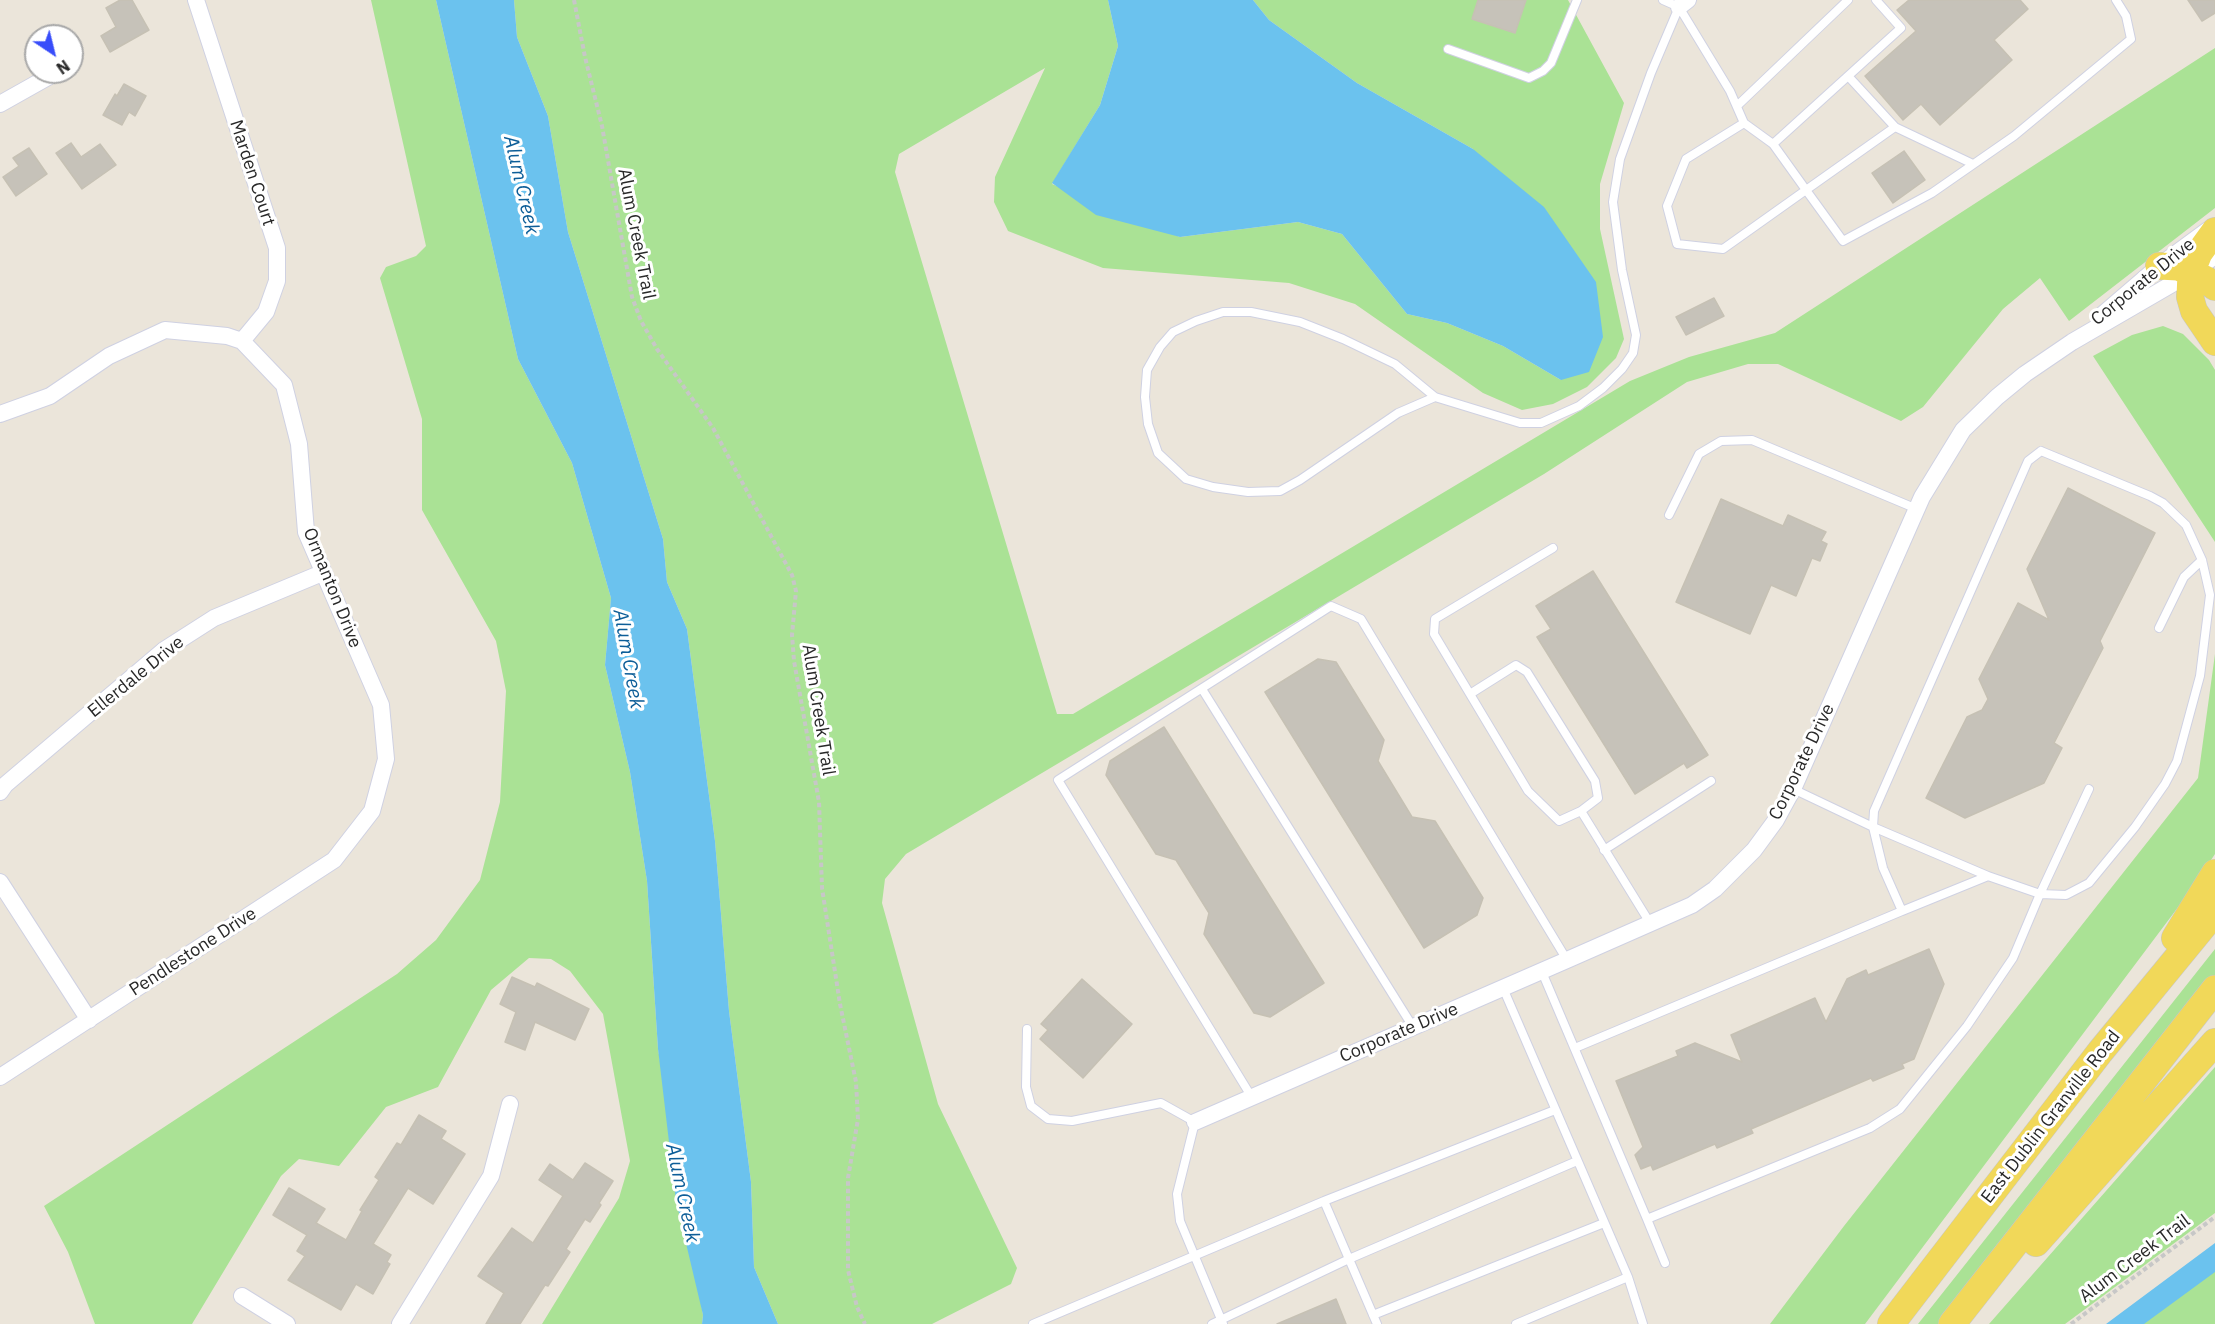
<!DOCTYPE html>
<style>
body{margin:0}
#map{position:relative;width:2215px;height:1324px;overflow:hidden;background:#ebe5da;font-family:"IBM Plex Sans",sans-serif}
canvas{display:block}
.north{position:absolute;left:24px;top:24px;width:60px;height:60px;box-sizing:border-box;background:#fff;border:2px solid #a9a9a9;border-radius:50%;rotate:145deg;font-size:16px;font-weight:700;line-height:24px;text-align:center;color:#282828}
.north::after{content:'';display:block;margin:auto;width:21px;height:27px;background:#384dfa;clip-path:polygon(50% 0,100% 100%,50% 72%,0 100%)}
</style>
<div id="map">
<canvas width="2215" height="1324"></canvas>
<div class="north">N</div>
</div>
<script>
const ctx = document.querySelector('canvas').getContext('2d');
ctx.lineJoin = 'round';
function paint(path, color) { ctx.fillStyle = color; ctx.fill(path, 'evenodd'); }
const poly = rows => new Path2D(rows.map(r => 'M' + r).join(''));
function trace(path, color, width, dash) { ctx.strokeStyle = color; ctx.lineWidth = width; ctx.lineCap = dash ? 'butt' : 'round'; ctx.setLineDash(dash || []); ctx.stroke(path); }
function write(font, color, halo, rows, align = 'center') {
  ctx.font = font + ' "IBM Plex Sans",sans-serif'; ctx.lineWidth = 6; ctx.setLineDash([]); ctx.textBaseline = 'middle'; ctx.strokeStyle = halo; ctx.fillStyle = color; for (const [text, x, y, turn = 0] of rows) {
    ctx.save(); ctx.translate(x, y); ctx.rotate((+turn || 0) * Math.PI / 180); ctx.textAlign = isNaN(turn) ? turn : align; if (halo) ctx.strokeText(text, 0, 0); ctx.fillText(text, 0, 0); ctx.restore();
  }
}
const green = poly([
 [371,0,436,0,518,359,572,463,611,598,605,665,630,772,647,881,658,1049,703,1315,702,1324,542,1324,619,1198,630,1161,603,1014,570,971,551,959,529,958,491,990,438,1087,386,1107,339,1166,299,1159,281,1176,192,1324,95,1324,68,1252,44,1206,397,974,436,940,480,880,500,802,506,691,496,641,422,510,422,419,380,278,386,267,416,256,426,246],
 [514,0,1108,0,1118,46,1100,105,1052,184,1180,237,1298,222,1342,234,1407,314,1447,323,1503,346,1561,380,1473,149,1357,83,1269,20,1253,0,1568,0,1624,103,1600,184,1600,229,1624,339,1616,358,1587,387,1553,404,1522,410,1483,393,1355,304,1289,283,1103,268,1008,231,994,202,995,177,1045,68,899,154,895,172,1057,714,1073,714,1630,381,1689,357,1775,333,2215,48,2215,208,2069,321,2040,278,2003,309,1923,407,1901,421,1778,364,1748,364,1687,382,1544,474,906,854,885,879,882,903,938,1104,1017,1268,1011,1284,932,1324,778,1324,754,1267,751,1182,729,1011,715,841,687,629,667,582,663,539,568,232,548,116,517,37],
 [2163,326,2183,334,2209,360,2215,370,2215,542,2093,356,2132,335],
 [2215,654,2215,854,2191,890,1865,1324,1770,1324,1844,1226,2198,778],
 [2215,949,2215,976,1942,1324,1918,1324],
 [2215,1067,2215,1213,2065,1324,1989,1324],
 [2215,1247,2215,1324,2115,1324]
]);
const water = poly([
 [436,0,514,0,517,37,548,116,568,232,663,539,667,582,687,629,715,841,729,1011,751,1182,754,1267,778,1324,702,1324,703,1315,676,1201,658,1049,647,881,630,772,605,665,611,598,572,463,518,359],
 [1108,0,1253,0,1269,20,1357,83,1473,149,1544,207,1596,282,1603,337,1589,372,1561,380,1503,346,1447,323,1407,314,1342,234,1298,222,1180,237,1096,215,1052,183,1100,105,1118,46],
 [2215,1243,2215,1272,2144,1324,2106,1324]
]);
const building = poly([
 [120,0,132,0,149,30,110,52,101,36,116,27,106,8,120,0],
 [1478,0,1526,0,1515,33,1472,19,1478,0],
 [1909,0,2020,0,2028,9,1994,40,2012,60,1940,125,1921,104,1903,120,1865,76,1916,31,1897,10,1909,0],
 [2188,0,2215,0,2215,13,2202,21,2188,0],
 [124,84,146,96,135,116,129,112,122,125,103,115,115,94,117,96,124,84],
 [71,143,81,157,100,144,116,165,82,189,56,153,71,143],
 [29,148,47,174,16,196,3,177,19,166,13,158,29,148],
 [1904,151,1925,180,1893,203,1872,173,1904,151],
 [1714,298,1724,316,1686,335,1676,317,1714,298],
 [2068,488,2155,533,2100,641,2103,648,2054,743,2062,748,2044,783,1965,818,1926,798,1967,717,1982,710,1988,699,1979,679,2018,603,2049,620,2027,569,2068,488],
 [1721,499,1783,526,1788,515,1826,532,1821,541,1827,544,1820,561,1812,558,1796,596,1771,585,1750,634,1676,602,1721,499],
 [1593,571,1708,755,1687,768,1684,763,1635,794,1537,637,1551,629,1536,606,1593,571],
 [1318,659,1336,662,1384,740,1378,761,1412,817,1435,821,1483,898,1477,915,1424,948,1265,692,1318,659],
 [1164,727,1324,983,1270,1017,1254,1013,1204,934,1209,913,1176,860,1156,854,1106,775,1110,761,1164,727],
 [1929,949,1944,984,1914,1059,1902,1064,1904,1068,1873,1081,1871,1078,1751,1129,1753,1133,1717,1148,1715,1144,1653,1170,1651,1165,1641,1169,1635,1155,1643,1147,1616,1081,1678,1056,1676,1051,1695,1043,1742,1062,1731,1035,1815,998,1826,1022,1847,979,1866,970,1868,975,1929,949],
 [512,977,535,987,537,983,589,1009,575,1040,535,1022,525,1050,505,1042,516,1012,500,1004,512,977],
 [1082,979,1132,1024,1083,1078,1040,1039,1048,1030,1041,1024,1082,979],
 [419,1115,446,1131,441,1139,465,1154,433,1204,408,1188,373,1244,391,1255,387,1262,390,1264,373,1294,356,1284,341,1310,288,1280,305,1256,297,1251,307,1235,273,1215,289,1188,325,1209,316,1223,346,1240,362,1211,360,1210,379,1180,375,1177,397,1143,401,1145,419,1115],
 [585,1163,613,1181,599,1203,601,1205,590,1222,585,1219,566,1249,570,1252,548,1286,545,1285,520,1324,486,1324,504,1293,478,1276,512,1228,533,1243,563,1196,539,1180,550,1164,573,1180,585,1163],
 [1336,1299,1346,1324,1277,1324,1336,1299]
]);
const path = poly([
 [574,0,585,57,602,126,632,297,641,321,657,349,713,428,792,575,796,591,792,635,794,661,819,802,822,888,840,1004,856,1082,858,1119,848,1178,848,1270,857,1307,865,1324],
 [2071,1324,2215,1217]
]);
const service = poly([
 [1663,0,1679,7,1730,91,1744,123,1773,144,1901,28,1876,0],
 [1448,49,1529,78,1543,71,1551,63,1577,0],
 [1848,76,1895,127],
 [1737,106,1848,0],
 [1744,123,1686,159,1667,206,1677,244,1723,249,1806,190,1843,241,1932,193,2014,136,2131,39,2126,16,2116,0],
 [1773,144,1806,190,1895,127,1973,164],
 [1435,397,1398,413,1300,480,1280,491,1248,492,1213,487,1186,479,1158,453,1148,424,1145,397,1147,370,1160,347,1173,332,1196,321,1223,312,1251,312,1300,322,1343,339,1395,364,1435,397,1520,423,1541,423,1579,406,1603,388,1622,369,1633,353,1636,335,1622,270,1613,202,1620,159,1651,73,1679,7],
 [2041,451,2150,496,2163,503,2186,525,2202,560,2210,595,2200,676,2177,761,2165,784,2135,827,2089,883,2066,895,2040,894,1988,876,1902,911,1883,868,1873,827,1874,811,2028,461,2041,451],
 [1669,515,1699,454,1721,441,1752,440,1917,509],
 [1553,548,1435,619,1434,634,1528,791,1559,821,1581,811,1650,923],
 [2159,628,2184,577,2202,560],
 [1202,689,1413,1027],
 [1470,694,1516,665,1527,672,1595,781,1598,798,1581,811],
 [1793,789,1873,827,1988,876],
 [1604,850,1711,781],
 [1542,972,1647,1219,1870,1128,1900,1109,1967,1026,2013,958,2040,894,2089,789],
 [1503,988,1628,1277,1643,1324],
 [1027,1029,1026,1087,1031,1106,1048,1119,1072,1121,1161,1103,1195,1122,1177,1194,1180,1221,1223,1324],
 [1575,1048,1902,911],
 [1251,1096,1058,780,1331,606,1361,619,1567,960],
 [1647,1219,1665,1263],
 [1373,1315,1604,1223],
 [1033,1324,1324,1201],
 [1212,1324,1349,1259,1577,1161],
 [1377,1324,1324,1201,1555,1110],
 [1516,1324,1628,1277]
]);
const minor = poly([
 [196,0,277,248,277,281,266,312,242,341],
 [1679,7,1688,0],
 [0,104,48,77],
 [2102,315,2159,266,2208,230],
 [0,414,50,396,109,356,165,330,227,336,242,341,284,385,299,444,306,532,381,705,386,759,372,811,334,860,0,1077],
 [0,792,5,785,164,650,214,618,322,573],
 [0,882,89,1020],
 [1195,1122,1567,960,1692,905,1715,889,1754,850,1776,820,1793,789,1922,497,1963,430,1997,397,2025,374,2072,342,2191,273,2215,256],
 [242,1296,287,1324],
 [400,1324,491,1176,510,1104]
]);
const primary = poly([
 [2215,231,2199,253,2191,273,2190,297,2194,311,2215,342],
 [2159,266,2178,267,2205,279,2215,287],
 [2175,938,2215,873],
 [2036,1243,2215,1042],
 [1891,1324,2100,1052,2215,912],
 [1952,1324,2215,989]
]);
const streetNames = [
 ["Marden Court",252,173,72],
 ["Alum Creek Trail",636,234,79],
 ["Corporate Drive",2143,282,-39],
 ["Ormanton Drive",332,588,68],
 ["Ellerdale Drive",136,677,-39],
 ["Alum Creek Trail",818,710,81],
 ["Corporate Drive",1802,762,-64],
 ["Pendlestone Drive",193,952,-33],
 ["Corporate Drive",1399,1033,-23],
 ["East Dublin Granville Road",2051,1117,-52],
 ["Alum Creek Trail",2135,1259,-37]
];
const waterNames = [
 ["Alum Creek",521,185,77],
 ["Alum Creek",628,659,80],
 ["Alum Creek",682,1193,78]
];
paint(green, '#aae295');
paint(water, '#6bc2ee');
paint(building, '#c6c2b9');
trace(building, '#c6c1b4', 1.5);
trace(service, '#cfd1e2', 10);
trace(minor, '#cfd1e2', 18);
trace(primary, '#c7c7c7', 28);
trace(path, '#c7c7c7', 4, [4.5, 3]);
trace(service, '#fff', 8);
trace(minor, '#fff', 16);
trace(primary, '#f1d859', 27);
write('18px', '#282828', '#fff', streetNames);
write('italic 20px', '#0d5e98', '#fff', waterNames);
</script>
